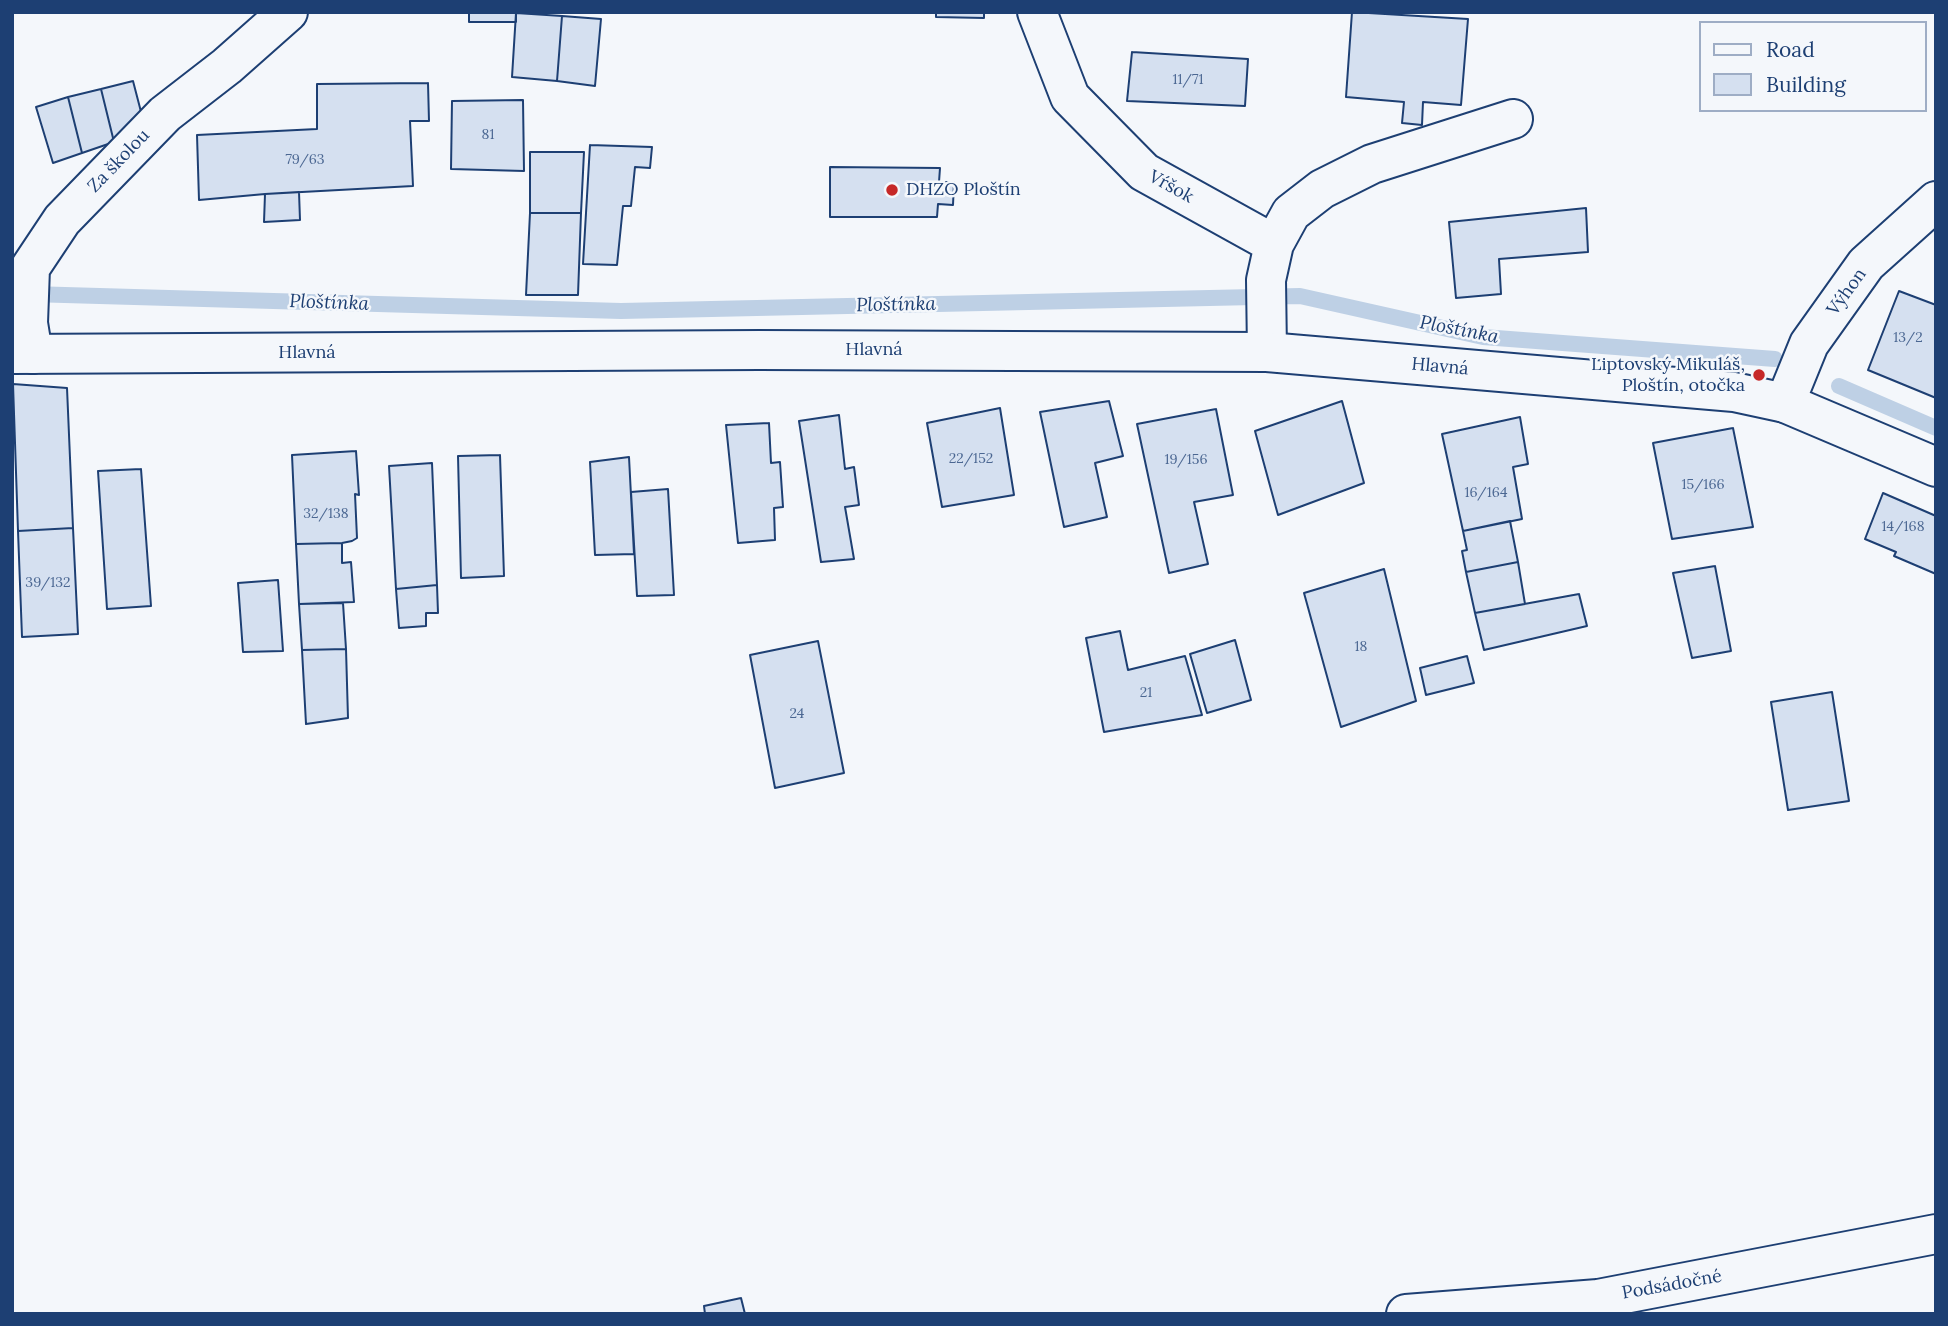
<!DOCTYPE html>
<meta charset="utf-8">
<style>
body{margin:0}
#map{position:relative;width:1948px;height:1326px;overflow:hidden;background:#f4f7fb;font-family:Lora,serif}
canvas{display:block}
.frame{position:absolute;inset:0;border:14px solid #1d3f73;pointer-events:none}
.legend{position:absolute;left:1699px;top:21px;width:228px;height:91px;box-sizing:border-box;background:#f4f7fb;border:2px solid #9eadc5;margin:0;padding:9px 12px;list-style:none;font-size:21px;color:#1d3f73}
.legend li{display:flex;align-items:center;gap:14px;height:35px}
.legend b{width:35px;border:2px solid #9eadc5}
</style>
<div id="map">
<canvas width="1948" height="1326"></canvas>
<div class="frame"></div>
<ul class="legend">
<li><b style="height:9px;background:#f4f7fb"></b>Road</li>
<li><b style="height:19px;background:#d5e0f0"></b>Building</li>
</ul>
</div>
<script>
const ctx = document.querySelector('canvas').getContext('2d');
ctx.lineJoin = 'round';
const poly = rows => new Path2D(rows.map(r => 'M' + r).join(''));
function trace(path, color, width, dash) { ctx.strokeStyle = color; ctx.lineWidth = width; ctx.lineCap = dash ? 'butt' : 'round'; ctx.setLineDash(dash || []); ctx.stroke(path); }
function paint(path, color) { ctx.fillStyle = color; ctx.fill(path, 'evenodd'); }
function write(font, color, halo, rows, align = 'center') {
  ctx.font = font + ' Lora,serif'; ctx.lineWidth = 5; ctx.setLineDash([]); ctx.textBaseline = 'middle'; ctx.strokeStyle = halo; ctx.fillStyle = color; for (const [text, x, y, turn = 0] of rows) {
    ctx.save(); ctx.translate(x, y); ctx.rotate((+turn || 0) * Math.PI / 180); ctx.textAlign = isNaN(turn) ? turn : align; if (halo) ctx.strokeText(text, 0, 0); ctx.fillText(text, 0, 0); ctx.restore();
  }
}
const stream = poly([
 [30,294,621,311,1300,296,1483,337,1775,359],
 [1839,386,1936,428]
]);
const building = poly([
 [469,12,516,12,516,22,469,22,469,12],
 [936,12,984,12,984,18,936,17,936,12],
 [1352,12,1468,19,1461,105,1423,102,1422,125,1402,123,1404,102,1346,97,1352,12],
 [516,13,562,16,557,81,512,77,516,13],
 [562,16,601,19,595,86,557,81,562,16],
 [1132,52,1248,59,1245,106,1127,101,1132,52],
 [133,81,146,131,114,142,101,89,133,81],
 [428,83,429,121,410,121,413,186,265,194,199,200,197,135,317,129,317,84,428,83],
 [101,89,114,142,82,153,68,97,101,89],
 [68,97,82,153,53,163,36,107,68,97],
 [523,100,524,171,451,169,452,101,523,100],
 [590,145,652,147,650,168,635,167,631,206,623,206,617,265,583,264,590,145],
 [530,152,584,152,581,213,530,213,530,152],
 [830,167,940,168,939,182,954,182,953,205,938,204,937,217,830,217,830,167],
 [299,192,300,220,264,222,265,194,299,192],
 [1586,208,1588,252,1499,259,1501,294,1456,298,1449,222,1586,208],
 [530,213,581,213,578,295,526,295,530,213],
 [1899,291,1936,305,1936,398,1868,370,1899,291],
 [13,384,67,388,73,528,18,531,13,384],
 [1109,401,1123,456,1095,463,1107,517,1064,527,1040,412,1109,401],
 [1342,401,1364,483,1278,515,1255,431,1342,401],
 [1000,408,1014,495,942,507,927,423,1000,408],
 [1216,409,1233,495,1194,502,1208,564,1169,573,1137,424,1216,409],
 [839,415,845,469,854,467,859,505,845,507,854,559,821,562,799,421,839,415],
 [1520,417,1528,464,1513,467,1522,519,1463,531,1442,434,1520,417],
 [769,423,771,463,780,462,783,507,774,508,775,540,738,543,726,425,769,423],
 [1733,428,1753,527,1672,539,1653,443,1733,428],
 [356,451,359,495,355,494,357,538,352,541,342,543,296,544,292,455,356,451],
 [500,455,504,576,461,578,458,456,500,455],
 [629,457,634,554,595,555,590,462,629,457],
 [432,463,437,585,396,589,389,466,432,463],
 [141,469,151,606,107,609,98,471,141,469],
 [668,489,674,595,637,596,631,492,668,489],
 [1883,493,1936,516,1936,574,1894,556,1896,552,1865,539,1883,493],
 [1510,521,1518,562,1466,572,1462,551,1467,550,1463,531,1510,521],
 [73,528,78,634,22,637,18,531,73,528],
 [342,543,342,563,351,562,354,602,299,604,296,544,342,543],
 [1518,562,1525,604,1475,613,1466,572,1518,562],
 [1715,566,1731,651,1692,658,1673,573,1715,566],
 [1384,569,1416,701,1341,727,1304,593,1384,569],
 [278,580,283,651,243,652,238,583,278,580],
 [437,585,438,613,426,613,426,626,399,628,396,589,437,585],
 [1579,594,1587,626,1484,650,1475,613,1579,594],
 [343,603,346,649,302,650,299,604,343,603],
 [1120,631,1128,670,1185,656,1202,715,1104,732,1086,638,1120,631],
 [1235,640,1251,700,1207,713,1190,654,1235,640],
 [818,641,844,773,775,788,750,655,818,641],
 [346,649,348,718,306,724,302,650,346,649],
 [1467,656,1474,683,1426,695,1420,668,1467,656],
 [1832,692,1849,801,1788,810,1771,702,1832,692],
 [741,1298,745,1314,705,1314,704,1306,741,1298]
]);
const minor = poly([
 [1037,12,1070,97,1144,172,1274,244,1266,280,1267,352],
 [1936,201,1866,264,1809,344,1785,403,1936,467],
 [1274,244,1291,213,1322,189,1372,164,1513,119],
 [33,354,28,323,30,268,62,220,165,114,227,66,288,12],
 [1406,1314,1598,1299,1936,1234]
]);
const tertiary = poly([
 [12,354,759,350,1267,352,1734,392,1785,403]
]);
const markers = [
 [892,190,7,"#c62828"],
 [1759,375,7,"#c62828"]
];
const numberNames = [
 ["11/71",1188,80],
 ["81",488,135],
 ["79/63",305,160],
 ["13/2",1908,338],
 ["22/152",971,459],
 ["19/156",1186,460],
 ["15/166",1703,485],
 ["16/164",1486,493],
 ["32/138",326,514],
 ["14/168",1903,527],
 ["39/132",48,583],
 ["18",1361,647],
 ["21",1146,693],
 ["24",797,714]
];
const streetNames = [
 ["Za školou",119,161,-46],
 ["Vŕšok",1171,187,29],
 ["Výhon",1847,292,-54],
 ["Hlavná",874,350],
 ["Hlavná",307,353],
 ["Hlavná",1440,367,5],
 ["Podsádočné",1672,1285,-10]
];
const poiNames = [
 ["DHZO Ploštín",906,190],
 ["Liptovský Mikuláš,",1745,365,"right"],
 ["Ploštín, otočka",1745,386,"right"]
];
const waterNames = [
 ["Ploštínka",329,303,2],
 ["Ploštínka",896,305,-1],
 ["Ploštínka",1459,330,11]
];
trace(stream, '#bed0e5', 16);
paint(building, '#d5e0f0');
trace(building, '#1d3f73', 2);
trace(minor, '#1d3f73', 42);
trace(tertiary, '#1d3f73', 42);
trace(minor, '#f4f7fb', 38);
trace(tertiary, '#f4f7fb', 38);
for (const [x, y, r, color] of markers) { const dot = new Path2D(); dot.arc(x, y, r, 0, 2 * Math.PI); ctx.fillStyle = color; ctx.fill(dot); trace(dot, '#f4f7fb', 2.5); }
write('14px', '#4b6792', null, numberNames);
write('18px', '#1d3f73', '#f4f7fb', streetNames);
write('18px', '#1d3f73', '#f4f7fb', poiNames, 'left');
write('italic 19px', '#1d3f73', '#f4f7fb', waterNames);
</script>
